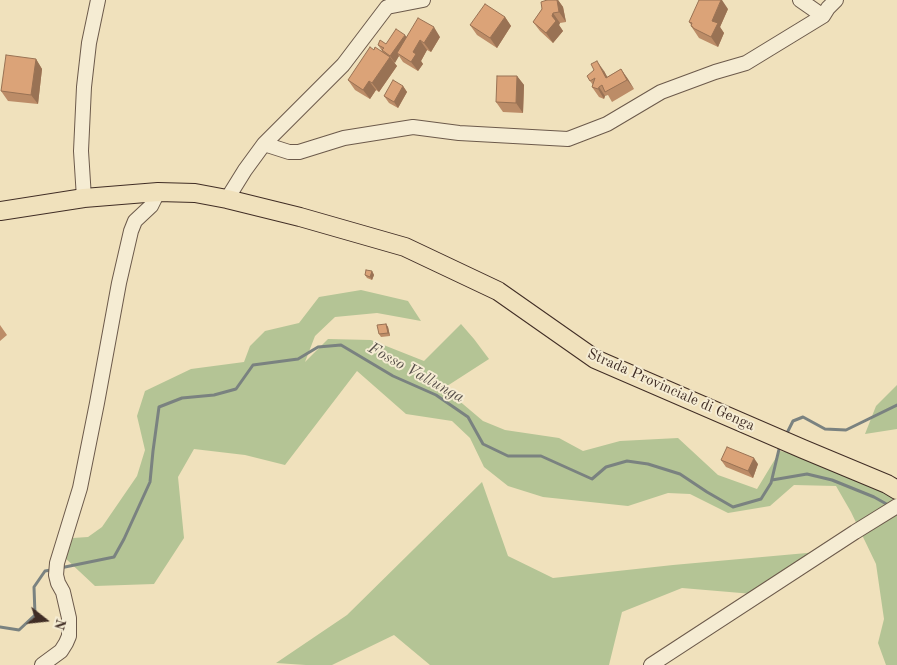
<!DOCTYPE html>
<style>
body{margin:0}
#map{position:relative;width:897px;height:665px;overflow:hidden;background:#f0e1bc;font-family:"Old Standard TT",serif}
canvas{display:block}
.north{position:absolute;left:20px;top:595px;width:50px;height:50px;-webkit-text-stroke:4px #f5ecd3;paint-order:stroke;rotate:106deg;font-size:14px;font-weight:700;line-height:20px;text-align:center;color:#402d25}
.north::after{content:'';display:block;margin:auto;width:18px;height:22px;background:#402d25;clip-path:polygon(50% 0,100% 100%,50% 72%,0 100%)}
</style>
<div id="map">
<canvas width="897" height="665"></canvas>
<div class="north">N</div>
</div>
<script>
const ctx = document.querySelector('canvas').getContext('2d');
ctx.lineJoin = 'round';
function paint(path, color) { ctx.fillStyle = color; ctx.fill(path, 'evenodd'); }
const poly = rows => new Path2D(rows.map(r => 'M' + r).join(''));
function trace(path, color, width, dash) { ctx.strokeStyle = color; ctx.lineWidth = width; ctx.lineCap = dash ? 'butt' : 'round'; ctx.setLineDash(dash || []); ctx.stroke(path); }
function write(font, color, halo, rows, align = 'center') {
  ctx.font = font + ' "Old Standard TT",serif'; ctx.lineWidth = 4; ctx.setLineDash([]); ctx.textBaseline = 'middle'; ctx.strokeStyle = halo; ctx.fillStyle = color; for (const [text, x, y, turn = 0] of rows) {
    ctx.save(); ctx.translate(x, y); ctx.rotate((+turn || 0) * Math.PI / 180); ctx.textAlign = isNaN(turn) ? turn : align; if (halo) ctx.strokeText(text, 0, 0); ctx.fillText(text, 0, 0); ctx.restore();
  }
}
const green = poly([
 [361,290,408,301,421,321,377,313,335,317,315,336,305,362,328,339,371,340,424,361,461,324,474,339,489,359,444,388,483,421,505,430,559,438,583,451,620,441,678,438,718,475,757,489,780,451,815,457,889,488,897,500,897,665,886,665,878,643,884,619,876,564,851,512,836,486,794,485,770,506,728,513,690,494,668,493,628,506,543,497,508,486,484,467,470,438,452,421,406,414,357,371,285,465,245,455,194,449,178,477,184,538,154,584,95,586,64,557,73,538,88,537,102,527,137,476,145,450,137,416,145,391,191,369,244,362,250,346,265,331,299,323,319,297],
 [897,385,897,429,865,434,876,406],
 [482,482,508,556,553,578,673,565,818,552,753,594,682,588,622,612,609,665,430,665,394,635,332,665,306,665,276,663,347,615]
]);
const stream = poly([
 [786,435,793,421,803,417,825,429,846,430,897,405],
 [772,480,807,474,832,480,874,497,890,506],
 [60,568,114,557,124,539,150,482,153,451,159,407,182,398,214,395,236,389,253,365,298,359,318,347,341,345,393,376,436,395,468,417,483,444,508,456,541,456,592,479,606,467,627,461,648,464,680,474,707,492,733,507,761,499,771,483,780,445],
 [0,627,19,630,35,615,34,587,45,571,51,570]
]);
const minor = poly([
 [800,0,823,16],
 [264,144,289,152,299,152,344,138,413,127,459,133,568,139,607,124,661,92,715,72,746,63,823,16,828,8,836,0],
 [84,198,81,151,84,87,89,43,98,0],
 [227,199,245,170,264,144,343,65,387,7,423,0],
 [42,665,61,651,66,643,69,636,69,618,63,592,58,583,56,575,57,563,80,488,97,403,119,283,131,231,135,221,151,206,158,192],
 [651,665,855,532,897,506]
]);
const major = poly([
 [0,211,84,198,158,192,195,193,227,199,300,217,405,247,498,291,595,359,803,449,887,484,897,490]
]);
const wall = poly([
 [547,0,558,0,563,7,566,22,560,23,559,25,563,31,553,43,540,31,533,22,542,9],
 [728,9,720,27,724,33,718,47,699,38,691,26,691,25,689,22],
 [505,17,511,26,497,48,477,35,470,25],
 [407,37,440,37,431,52,427,50,421,61,423,64,418,71,403,62,399,56,394,63,397,66,379,92,376,90,370,99,355,90,348,80,374,50,382,51,378,45,386,44],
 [36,59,42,69,38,104,8,101,1,91],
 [621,69,634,89,612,102,608,95,605,96,604,99,599,97,592,87,593,85,590,81,604,71,607,77],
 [517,76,524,85,523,113,503,112,496,102],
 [403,86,407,92,398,108,389,103,384,96],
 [372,271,374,275,372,280,367,278,365,275],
 [386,324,388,327,390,336,381,337,379,334],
 [0,325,7,335,0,341],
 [721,460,758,464,753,478,726,467]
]);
const shadedWall = poly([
 [557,0,558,0,563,7,566,22,559,12],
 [721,0,722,0,728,9,720,27,724,33,718,47,711,37,712,21],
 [553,13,560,23,559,25,563,31,553,43,546,33],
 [505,17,511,26,497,48,490,38],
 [434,27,440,37,431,52,424,43],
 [405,35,410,41,397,53,399,56,395,63,390,56],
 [420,40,427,50,421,61,423,64,418,71,411,62,413,52],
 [390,57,397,66,379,92,372,83],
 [36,59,42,69,38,104,31,95],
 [597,61,604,71,613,87,606,78],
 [621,69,628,79,634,89,627,80],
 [517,76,524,85,523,113,516,103],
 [369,81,376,90,370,99,363,90],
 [403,86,407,92,398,108,394,102],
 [599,87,605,96,604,99,598,89],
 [372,271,374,275,372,280,370,277],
 [386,324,388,327,390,336,388,333],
 [754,458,758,464,753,478,748,471]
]);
const building = poly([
 [547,0,557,0,559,12,553,13,552,16,556,21,546,33,533,22,542,9,541,2,547,0],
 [699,0,721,0,712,21,718,23,711,37,693,28,693,27,691,26,692,23,689,22,699,0],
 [485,4,505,17,490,38,470,25,485,4],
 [418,18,434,27,424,43,420,40,413,52,416,54,411,62,397,53,418,18],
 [396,29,405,35,390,56,382,50,384,48,378,45,380,40,386,44,396,29],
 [370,47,374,50,375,47,390,57,372,83,369,81,363,90,348,80,370,47],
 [6,55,36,59,31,95,1,91,6,55],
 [597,61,606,78,621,69,627,80,605,92,602,85,599,87,598,89,592,87,595,78,590,81,587,76,594,70,591,64,597,61],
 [497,76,517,76,516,103,496,102,497,76],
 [393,80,403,86,394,102,384,96,393,80],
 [366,270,372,271,370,277,365,275,366,270],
 [386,324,388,333,379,334,377,325,386,324],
 [727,447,754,458,748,471,721,460,727,447]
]);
const streetNames = [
 ["Strada Provinciale di Genga",671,390,24]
];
const waterNames = [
 ["Fosso Vallunga",416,373,29]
];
paint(green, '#b4c495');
trace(stream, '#7a8280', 3);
trace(minor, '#6c5a4b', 16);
trace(major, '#402d25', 20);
trace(minor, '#f5ecd3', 14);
trace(major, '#f0e1bc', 18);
paint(wall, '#bc8c67');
paint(shadedWall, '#997254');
paint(building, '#dba378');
trace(building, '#997254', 1);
write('15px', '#402d25', '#f5ecd3', streetNames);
write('italic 16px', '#58504b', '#f5ecd3', waterNames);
</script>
